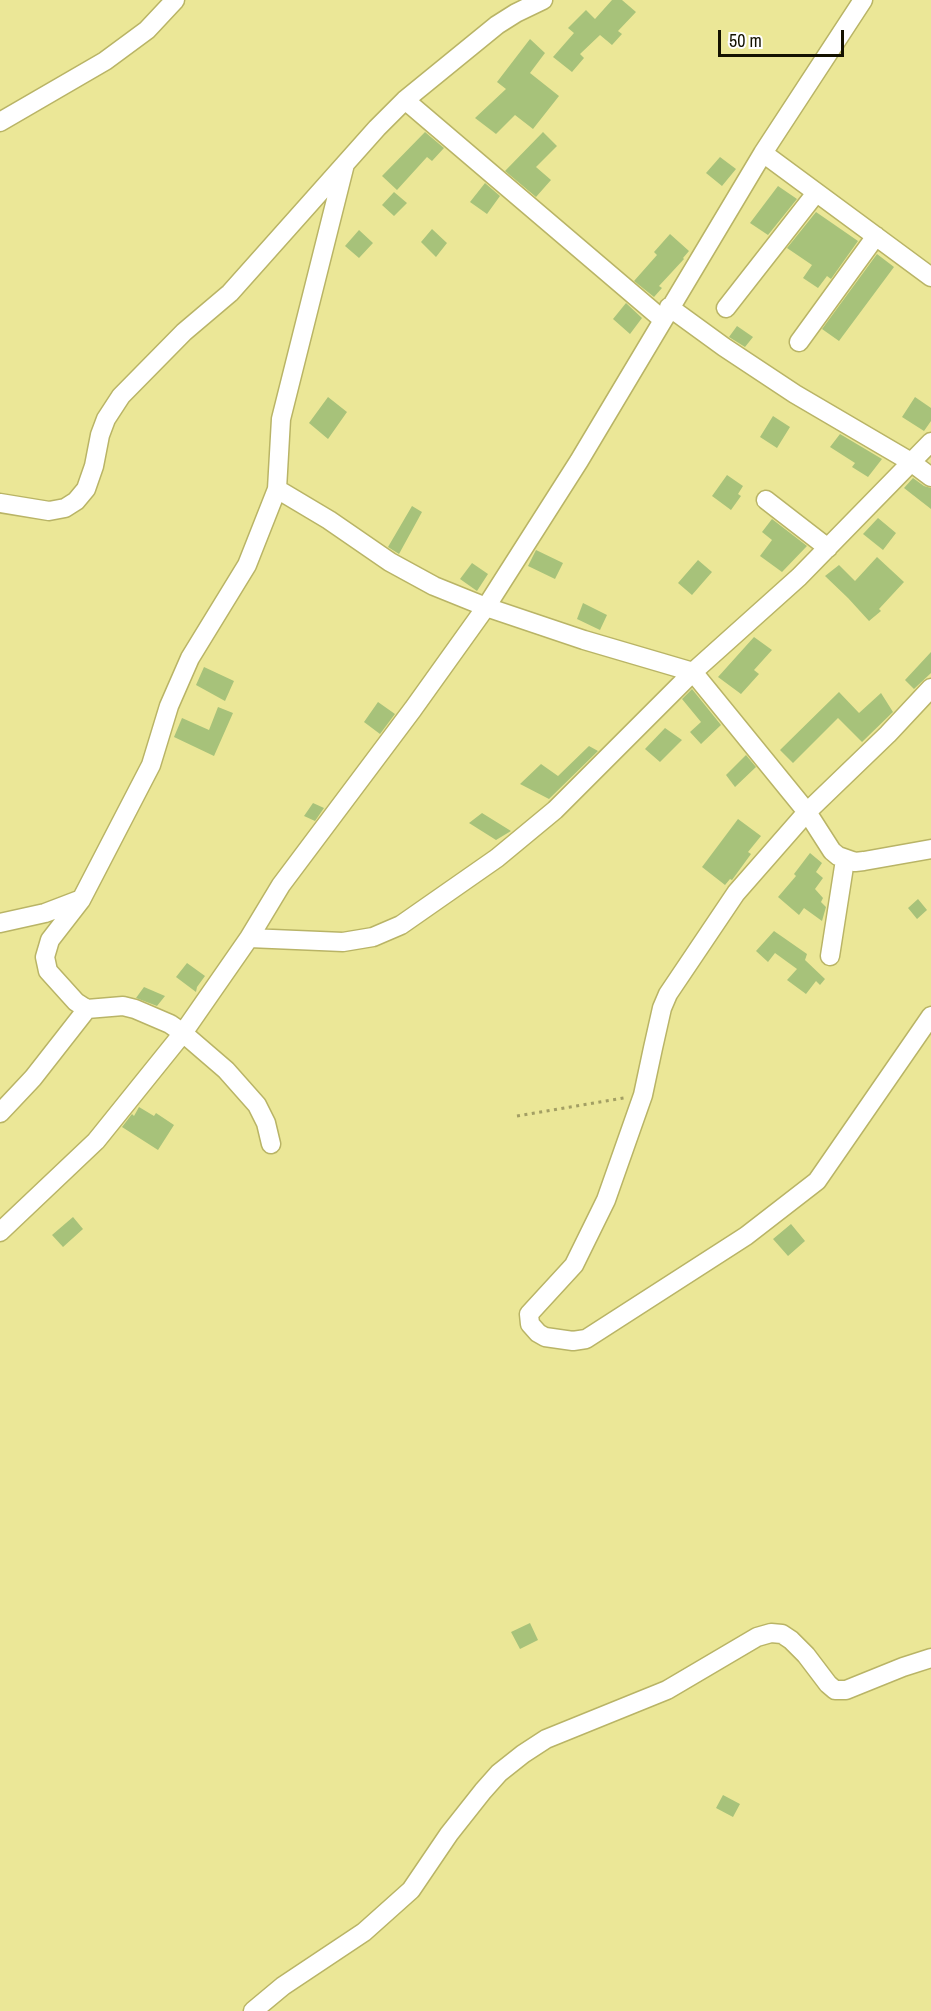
<!DOCTYPE html>
<style>
body{margin:0}
#map{position:relative;width:931px;height:2011px;overflow:hidden;background:#ebe797;font-family:"Archivo Narrow",sans-serif}
canvas{display:block}
.scale{position:absolute;left:718px;top:30px;width:126px;height:27px;box-sizing:border-box;border:3px solid #141200;border-top:0;padding-left:8px;font-size:18px;line-height:21px;white-space:nowrap;color:#141200;-webkit-text-stroke:4px #fff;paint-order:stroke}
</style>
<div id="map">
<canvas width="931" height="2011"></canvas>
<div class="scale">50 m</div>
</div>
<script>
const ctx = document.querySelector('canvas').getContext('2d');
ctx.lineJoin = 'round';
function paint(path, color) { ctx.fillStyle = color; ctx.fill(path, 'evenodd'); }
const poly = rows => new Path2D(rows.map(r => 'M' + r).join(''));
function trace(path, color, width, dash) { ctx.strokeStyle = color; ctx.lineWidth = width; ctx.lineCap = dash ? 'butt' : 'round'; ctx.setLineDash(dash || []); ctx.stroke(path); }
const building = poly([
 [612,0,622,0,636,12,618,31,622,34,612,45,600,35,580,54,584,58,572,72,553,57,574,33,568,28,586,10,595,19],
 [530,39,545,53,530,73,559,96,533,129,515,115,496,134,475,118,506,89,497,82],
 [425,132,444,148,432,161,427,157,397,190,382,176],
 [543,132,557,146,536,167,551,180,536,197,505,171],
 [720,157,736,169,722,186,706,173],
 [485,183,500,196,487,214,470,202],
 [778,186,797,199,768,235,750,223],
 [394,192,407,203,394,216,382,205],
 [816,212,858,241,831,279,827,276,818,288,803,278,812,265,787,248],
 [432,229,447,243,436,257,421,242],
 [359,230,373,243,359,258,345,246],
 [670,234,689,251,683,258,684,259,659,286,662,288,654,297,634,281,657,255,654,252],
 [877,254,894,267,839,341,822,329],
 [626,303,642,318,630,334,613,319],
 [737,326,753,337,745,347,729,337],
 [328,397,347,412,328,439,309,423],
 [915,397,931,408,931,421,924,431,902,417],
 [773,416,790,427,777,448,760,437],
 [840,434,882,459,868,477,852,467,855,463,830,447],
 [727,475,743,486,738,494,741,496,731,510,712,496],
 [913,478,924,486,931,488,931,509,904,488],
 [412,506,422,512,399,554,388,547],
 [878,518,896,533,883,550,863,534],
 [772,519,807,546,782,572,760,556,772,540,762,532],
 [536,550,563,563,555,579,528,566],
 [877,557,904,582,879,609,881,611,869,621,848,598,825,576,839,565,855,581],
 [698,560,712,572,692,595,678,583],
 [472,563,488,574,477,591,460,579],
 [583,603,607,615,600,630,577,619],
 [754,637,772,650,754,670,759,674,741,694,718,677],
 [931,652,931,673,914,689,905,680],
 [204,667,234,681,225,701,196,685],
 [692,689,721,725,701,744,690,732,701,722,682,699],
 [839,692,859,713,881,693,893,712,862,742,838,718,793,763,780,750],
 [378,702,395,714,380,734,364,722],
 [218,707,233,713,214,756,174,737,182,718,209,730],
 [665,728,682,740,660,762,645,749],
 [589,746,598,751,549,799,520,784,541,764,558,776],
 [746,755,756,767,735,787,726,775],
 [313,803,324,808,315,821,304,816],
 [482,813,511,831,496,840,469,823],
 [738,819,761,836,748,852,751,854,732,880,730,879,725,885,702,867],
 [810,853,822,863,816,872,823,878,815,889,823,898,821,902,826,907,822,921,804,908,799,915,778,897,796,876,794,874],
 [918,899,927,910,917,919,908,908],
 [774,931,807,954,805,960,825,979,820,985,816,981,806,994,787,980,797,969,775,953,768,962,756,951],
 [187,963,205,976,197,987,196,992,176,977],
 [144,987,165,996,157,1006,136,998],
 [139,1107,154,1116,156,1113,174,1125,158,1150,122,1127,132,1114,134,1116],
 [73,1217,83,1229,63,1247,52,1235],
 [791,1224,805,1241,788,1256,773,1239],
 [530,1623,538,1640,520,1649,511,1632],
 [723,1795,740,1804,733,1817,716,1808]
]);
const path = poly([
 [517,1116,624,1098]
]);
const minor = poly([
 [405,100,662,319],
 [0,122,105,61,147,30,175,0],
 [763,153,931,277],
 [669,307,724,347,795,394,911,462,931,477],
 [726,308,816,193],
 [799,342,876,236],
 [277,489,329,520,390,562,434,586,486,607,584,640,693,672,807,812,832,851,838,856,855,862,864,861,931,849],
 [766,500,828,548],
 [0,503,49,511,65,508,76,501,86,489,94,466,100,435,106,419,121,396,184,332,230,293,377,128,405,100,497,25,516,13,543,0],
 [931,688,888,734,807,812,736,893,668,994,662,1008,653,1048,643,1095,606,1200,574,1265,529,1314,530,1324,538,1333,545,1337,573,1341,586,1339,746,1236,817,1181,931,1016],
 [0,923,45,913,79,900],
 [249,938,343,942,373,937,401,925,497,858,555,810,693,672,799,577,931,442],
 [830,956,845,860],
 [0,1113,33,1078,87,1009],
 [271,1144,266,1123,257,1105,226,1070,183,1033,170,1024,135,1009,123,1006,87,1009,76,1002,48,971,45,957,50,940,81,900,151,765,169,706,190,658,247,565,277,489,281,419,345,164],
 [0,1232,96,1141,183,1033,249,938,281,885,413,709,486,607,579,461,763,153,863,0],
 [253,2011,283,1986,364,1932,411,1890,449,1834,483,1791,499,1773,523,1754,546,1739,667,1690,757,1637,771,1633,782,1634,791,1640,806,1655,828,1684,835,1690,846,1690,903,1667,931,1658]
]);
paint(building, '#a7c27a');
trace(minor, '#b9b466', 21);
trace(path, '#a39f64', 3, [3, 4.5]);
trace(minor, '#fff', 18);
</script>
